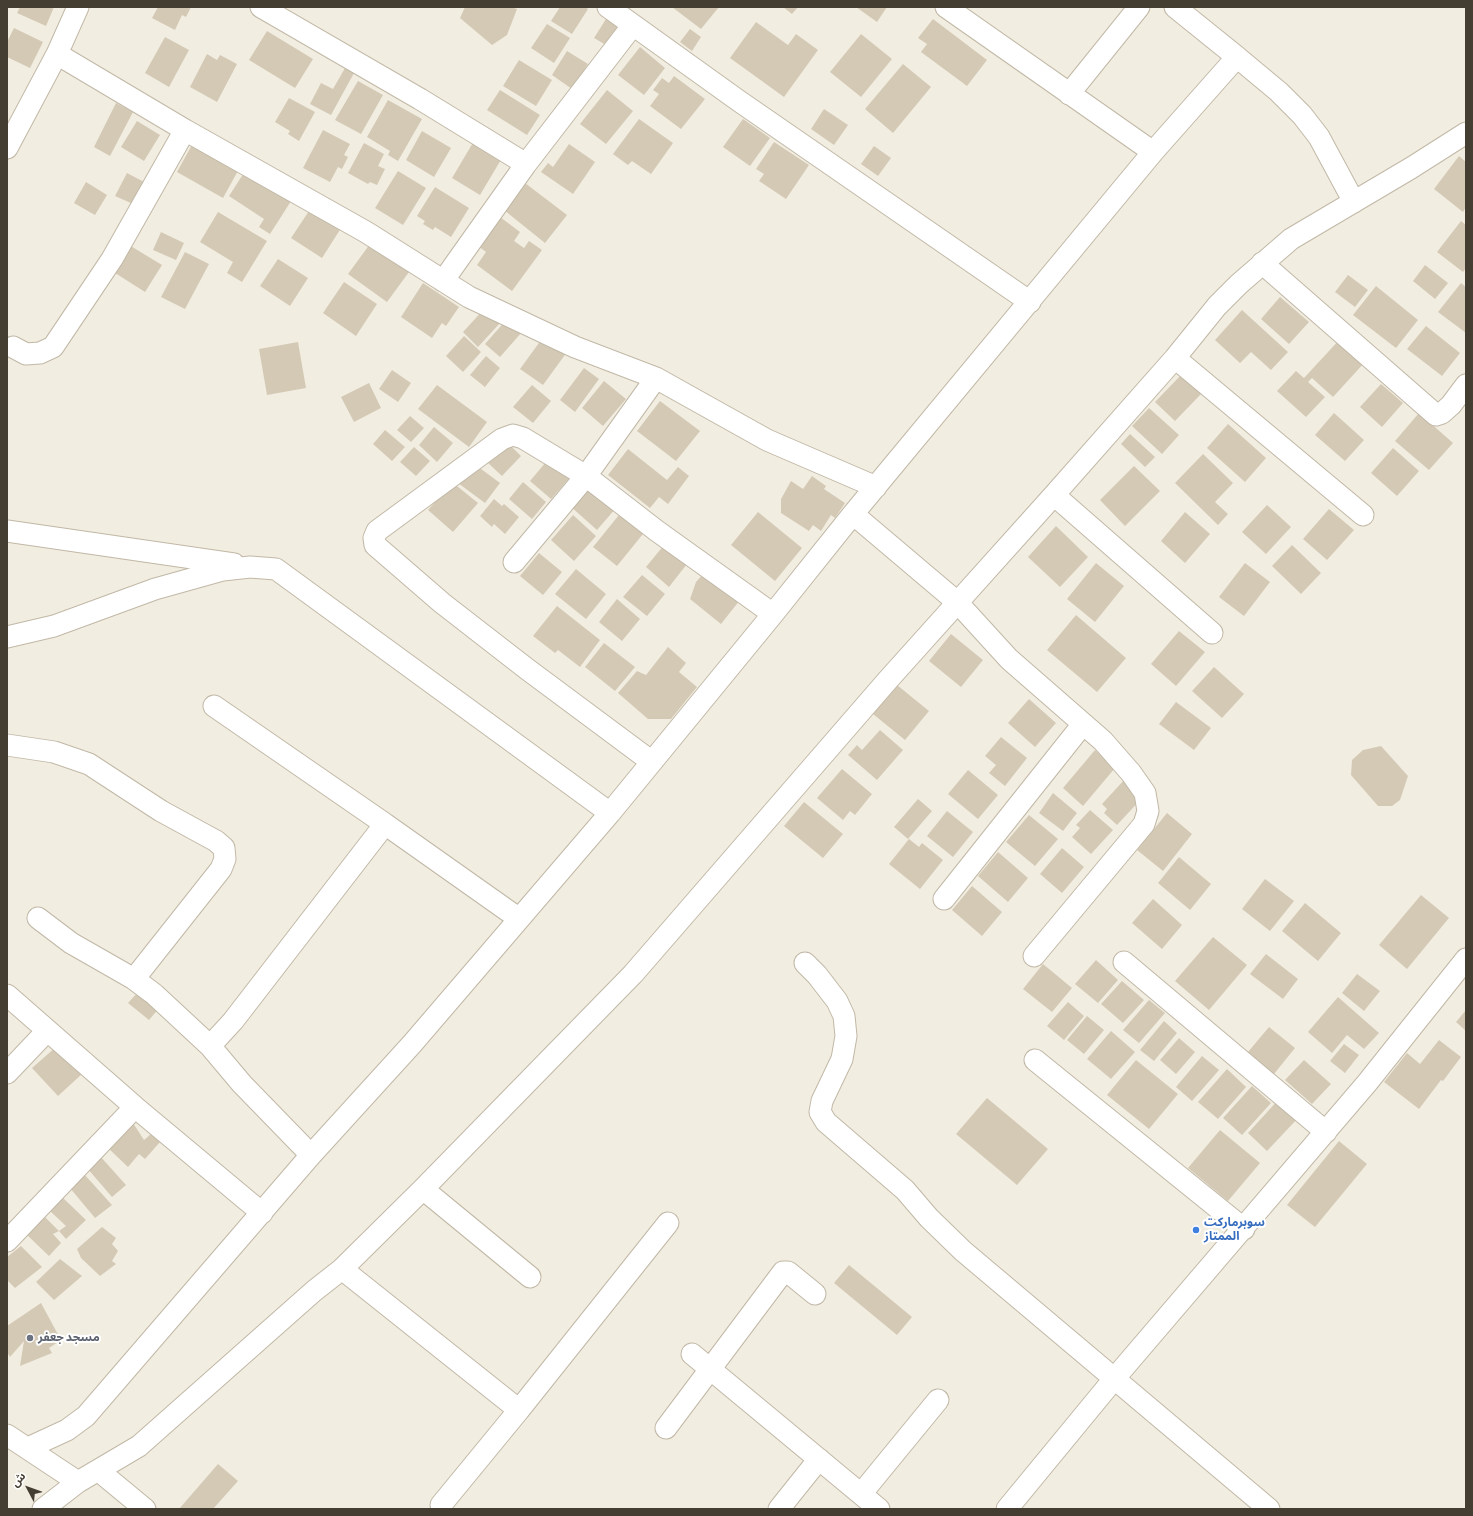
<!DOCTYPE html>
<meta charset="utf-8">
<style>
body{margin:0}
#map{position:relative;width:1473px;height:1516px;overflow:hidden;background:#f2ede1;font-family:"Sofia Sans Condensed","Noto Sans Arabic",sans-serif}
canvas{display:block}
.frame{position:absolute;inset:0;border:8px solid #443d31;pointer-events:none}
.north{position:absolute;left:8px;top:1468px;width:40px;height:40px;-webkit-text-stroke:3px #fff;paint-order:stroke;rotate:311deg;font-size:11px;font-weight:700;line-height:16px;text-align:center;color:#443d31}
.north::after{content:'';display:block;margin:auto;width:14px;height:18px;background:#443d31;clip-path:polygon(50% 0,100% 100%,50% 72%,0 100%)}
</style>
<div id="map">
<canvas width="1473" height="1516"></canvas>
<div class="frame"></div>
<div class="north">ش</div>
</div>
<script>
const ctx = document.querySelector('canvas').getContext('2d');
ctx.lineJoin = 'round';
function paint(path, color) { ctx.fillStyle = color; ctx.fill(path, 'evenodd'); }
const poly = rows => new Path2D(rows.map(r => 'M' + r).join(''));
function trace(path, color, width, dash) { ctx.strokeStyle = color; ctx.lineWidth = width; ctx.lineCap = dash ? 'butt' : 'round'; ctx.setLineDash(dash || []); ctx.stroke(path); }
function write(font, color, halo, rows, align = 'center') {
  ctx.font = font + ' "Sofia Sans Condensed","Noto Sans Arabic",sans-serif'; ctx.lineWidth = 4; ctx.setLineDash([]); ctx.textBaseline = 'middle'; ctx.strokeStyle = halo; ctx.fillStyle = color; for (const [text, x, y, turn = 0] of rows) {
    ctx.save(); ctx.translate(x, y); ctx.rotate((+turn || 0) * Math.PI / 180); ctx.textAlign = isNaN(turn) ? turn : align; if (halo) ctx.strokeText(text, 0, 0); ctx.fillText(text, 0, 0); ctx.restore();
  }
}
const building = poly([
 [20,7,54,7,46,26,17,13],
 [158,7,191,7,186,17,182,15,175,30,152,18],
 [465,7,511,7,517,9,507,35,492,45,460,18],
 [560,7,585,7,588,9,572,34,551,21],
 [672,7,719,7,701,29],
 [783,7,798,7,792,14],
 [856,7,887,7,877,22],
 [606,19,618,26,606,45,594,38],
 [933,19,987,60,967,86,921,52,927,44,918,38],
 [756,22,788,45,796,34,818,50,784,97,730,58],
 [547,24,570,38,554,63,531,48],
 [14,28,43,42,30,68,7,57,7,42],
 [690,29,701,37,692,51,680,42],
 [267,31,313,59,295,88,249,60],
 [861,34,892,59,861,97,830,72],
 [165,37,189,50,169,87,145,73],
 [640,47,665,68,644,95,618,75],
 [567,51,588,64,572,89,552,75],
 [207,54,217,60,220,55,237,64,217,102,190,87],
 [519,60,552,80,536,106,503,86],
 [903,64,931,87,893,133,865,109],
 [345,68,354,73,331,115,310,104,321,83,333,89],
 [674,76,705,99,681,129,650,106,659,94,653,90,662,78,669,83],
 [358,81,383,95,361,134,335,120],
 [500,90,540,115,527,135,487,110],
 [607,90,633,111,606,144,580,124],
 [289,98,315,112,299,141,288,134,290,131,275,122],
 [388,100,422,119,398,161,388,155,390,151,367,137],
 [116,103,133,112,110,156,94,147],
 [824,109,848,125,834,145,811,129],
 [639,119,673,143,651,174,632,161,628,165,613,154],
 [743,119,770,138,750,166,723,147],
 [137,121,160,135,144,161,121,147],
 [323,130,350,144,344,155,348,157,342,169,338,167,330,182,303,168],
 [422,131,451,148,434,177,406,160],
 [474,141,502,158,480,195,452,178],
 [774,142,809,165,786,199,759,181,764,174,756,169],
 [193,143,239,169,223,198,177,172],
 [364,143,384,154,378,166,385,169,377,185,370,182,368,184,348,173],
 [569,144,595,162,573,194,541,172,548,163,553,167],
 [874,146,891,158,878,176,861,164],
 [1459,156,1466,162,1466,207,1463,212,1434,189],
 [247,168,293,198,270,234,259,227,264,219,229,196],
 [398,171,426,188,403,225,375,208],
 [127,173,144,182,133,204,115,196],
 [86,182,107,195,95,215,74,203],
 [525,183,567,215,545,243,504,210],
 [435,187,469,208,451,237,435,227,433,230,423,224,425,221,417,216],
 [309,211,343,225,322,258,291,238],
 [218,212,267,241,242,282,227,273,233,262,200,242],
 [496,214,520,232,514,241,524,248,529,241,542,250,512,291,477,265,486,252,474,243],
 [1461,221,1466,225,1466,268,1463,272,1437,252],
 [161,232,184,243,176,260,153,250],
 [370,244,409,272,387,302,348,274],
 [129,245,162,265,145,292,112,271],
 [185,252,209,264,185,309,161,297],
 [278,259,308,278,290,306,260,286],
 [1425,265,1448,283,1435,299,1413,281],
 [1348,275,1368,290,1355,307,1335,292],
 [344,282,377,304,356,336,323,313],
 [423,283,459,307,446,326,442,323,432,338,401,317],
 [1461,283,1466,287,1466,333,1438,312],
 [1376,286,1418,320,1396,348,1353,315],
 [1280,297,1309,322,1289,344,1261,319],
 [485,308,500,323,478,347,463,332],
 [1242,310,1288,352,1271,370,1251,352,1240,363,1215,340],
 [507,319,522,332,500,357,485,344],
 [1426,326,1460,353,1442,376,1407,349],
 [464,336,481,352,463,372,446,356],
 [544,336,567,352,543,385,520,369],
 [1340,339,1365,362,1333,397,1312,378,1308,382,1325,397,1306,417,1277,391,1296,371,1304,378],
 [298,342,306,388,267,395,259,349],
 [486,356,500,368,485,387,470,375],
 [584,368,599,379,575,412,560,400],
 [392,370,411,383,398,402,379,389],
 [1182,374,1202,393,1175,421,1155,402],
 [604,381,626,399,603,426,582,408],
 [369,383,381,408,354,422,341,397],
 [1381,384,1403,403,1382,427,1360,407],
 [437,385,487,422,469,447,418,409],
 [532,385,551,401,533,423,513,407],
 [660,401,700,431,676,461,637,431],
 [1149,408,1179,435,1162,454,1132,426],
 [1334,413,1364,440,1345,461,1315,435],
 [1419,413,1453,443,1429,470,1395,441],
 [410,416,424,428,411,442,397,430],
 [1228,424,1266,458,1245,482,1207,448],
 [434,427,453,443,437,462,419,445],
 [385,430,405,447,392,461,373,444],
 [1130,434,1155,457,1145,467,1121,444],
 [506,441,521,456,502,476,487,462],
 [414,447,430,461,416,476,400,462],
 [1393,448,1419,471,1397,496,1371,473],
 [628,449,667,480,678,467,689,476,668,504,659,497,650,508,608,475],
 [1203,454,1233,483,1215,502,1228,514,1218,525,1175,483],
 [551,456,572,475,551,499,530,481],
 [473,463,500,483,485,503,458,483],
 [1134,466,1160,491,1125,526,1100,500],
 [812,476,826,486,824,489,845,503,835,518,831,515,821,531,813,525,809,531,781,513,781,499,791,481,803,489],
 [452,482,478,503,453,532,428,510],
 [523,482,546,502,532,519,509,499],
 [589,485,616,508,597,530,570,506],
 [494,499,502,506,504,504,519,517,505,534,494,524,492,527,480,516],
 [1267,505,1291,527,1266,554,1242,532],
 [1329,509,1354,530,1327,560,1303,539],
 [623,510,647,529,617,566,593,547],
 [758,512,802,548,775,581,731,545],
 [1185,512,1210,534,1185,563,1161,541],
 [573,515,596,536,574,561,551,540],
 [1056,526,1088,557,1060,587,1028,557],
 [664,545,687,564,669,587,646,567],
 [1292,545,1321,573,1301,594,1272,566],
 [539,553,562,572,543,595,520,576],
 [1096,563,1124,586,1095,622,1067,599],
 [1245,563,1270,582,1244,616,1219,597],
 [576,569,606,594,586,619,555,594],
 [704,573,740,600,721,624,690,599,696,582],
 [642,575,665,594,647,616,623,597],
 [617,599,640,619,622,641,599,622],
 [557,606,600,640,580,667,558,650,555,653,533,636],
 [1076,615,1126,658,1097,692,1047,650],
 [1179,631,1205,652,1176,686,1151,664],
 [951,634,983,660,961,687,929,661],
 [604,643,635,667,615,691,585,667],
 [668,647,686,663,679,672,697,687,671,719,648,719,618,693,637,671,646,675],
 [1214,667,1244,694,1222,718,1192,691],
 [897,685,929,711,905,740,873,714],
 [1029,699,1056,723,1035,747,1008,723],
 [1176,702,1211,728,1194,750,1159,724],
 [880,730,903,750,877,780,848,755,857,745,862,750],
 [1001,737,1027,758,1005,786,989,773,996,765,985,756],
 [1381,746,1408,776,1400,800,1392,806,1378,806,1351,775,1352,760,1363,750],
 [1095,750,1115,768,1083,806,1063,788],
 [842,769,872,794,855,815,850,811,843,820,817,798],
 [968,770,998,795,978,819,948,794],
 [1125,779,1143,797,1117,825,1104,813,1107,809,1102,804],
 [1053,793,1077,813,1063,831,1039,813],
 [918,799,932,811,908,839,894,827],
 [804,802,843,834,823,858,784,826],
 [1090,810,1113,830,1091,854,1072,837,1080,828,1076,825],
 [947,811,973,832,953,857,927,836],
 [1167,813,1192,834,1163,871,1137,850],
 [1029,815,1058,839,1035,866,1006,842],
 [909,839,919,847,922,843,943,860,920,889,889,864],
 [1062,848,1084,867,1062,893,1040,874],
 [998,852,1028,878,1008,902,978,876],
 [1179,857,1211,884,1190,910,1158,883],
 [1265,879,1294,901,1270,931,1242,909],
 [972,886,1002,912,982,936,952,910],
 [1421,895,1449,918,1407,969,1379,945],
 [1153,899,1182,925,1162,949,1132,923],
 [1305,903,1341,933,1318,961,1282,931],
 [1213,937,1247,965,1209,1010,1175,981],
 [1266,954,1298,979,1283,999,1250,974],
 [1096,960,1118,980,1098,1003,1075,984],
 [1043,964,1072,988,1052,1012,1023,989],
 [1357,974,1380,991,1364,1011,1342,993],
 [1122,981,1144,1000,1123,1023,1101,1004],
 [140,990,160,1007,149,1020,128,1003],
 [1338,997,1379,1033,1364,1049,1347,1035,1332,1053,1308,1032],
 [1149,1000,1165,1013,1139,1043,1123,1030],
 [1068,1002,1084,1016,1064,1040,1047,1026],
 [1466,1010,1466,1031,1456,1022],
 [1087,1016,1104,1030,1084,1054,1067,1040],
 [1164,1021,1177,1033,1154,1061,1140,1050],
 [1269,1027,1295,1048,1274,1074,1248,1052],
 [1111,1031,1135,1052,1111,1079,1087,1059],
 [1179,1038,1195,1052,1176,1074,1160,1060],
 [1439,1040,1461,1057,1443,1081,1441,1080,1419,1109,1384,1082,1407,1053,1420,1064],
 [1344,1044,1359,1055,1345,1073,1330,1061],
 [56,1047,82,1074,58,1096,32,1068],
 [1202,1056,1219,1070,1192,1101,1176,1087],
 [1136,1060,1178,1094,1149,1129,1107,1095],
 [1304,1060,1331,1084,1312,1104,1285,1080],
 [1227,1069,1246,1087,1218,1119,1198,1102],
 [1252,1086,1271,1103,1242,1135,1223,1118],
 [987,1098,1048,1149,1017,1185,956,1134],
 [1279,1099,1299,1117,1267,1151,1248,1133],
 [133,1123,144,1140,151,1134,160,1142,145,1159,139,1154,128,1167,107,1147],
 [1220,1130,1260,1163,1228,1201,1188,1168],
 [1339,1141,1367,1164,1315,1227,1287,1205],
 [100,1156,126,1185,112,1197,87,1168],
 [84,1174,112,1205,95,1218,70,1188],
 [62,1197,86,1220,66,1239,59,1231,53,1234,61,1243,49,1256,26,1234,44,1216,59,1231,66,1226,50,1211],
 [102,1227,116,1238,112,1244,118,1251,112,1261,116,1264,100,1276,81,1258,77,1249],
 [21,1246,42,1267,15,1288,7,1280,7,1257],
 [60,1259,82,1276,54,1300,36,1282],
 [849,1265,912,1317,897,1335,834,1283],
 [41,1303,61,1340,49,1348,52,1353,20,1366,24,1341,10,1357,7,1352,7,1326],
 [218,1464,238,1481,213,1509,179,1509]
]);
const minor = poly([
 [261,7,420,99,526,164],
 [608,7,739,101,1030,302],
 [946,7,1153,152],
 [57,54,78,7],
 [1237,57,1279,92,1302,115,1319,137,1354,202],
 [1069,94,1139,7],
 [7,148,57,54,185,130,366,232,469,297,575,347,656,378,767,440,876,487],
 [1262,263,1436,415,1442,413,1451,405,1466,385],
 [443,281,526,164,633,25],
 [13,347,26,354,40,353,53,347,112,259,185,130],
 [1175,358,1363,515],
 [1054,495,1212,633],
 [853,514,957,602,1009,659,1103,741,1131,773,1145,793,1148,811,1144,824,1034,956],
 [7,531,234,564],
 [514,562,586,476,656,378],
 [7,637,54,626,155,589,223,570,250,567,276,569,610,813],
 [214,706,385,824],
 [7,745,54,752,89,764,161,811,216,841,224,848,225,859,221,869,134,979,154,994,210,1046],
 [652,762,527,669,442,603,375,545,374,538,377,531,502,439,513,435,523,438,586,476,657,531,773,614],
 [944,899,1083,724],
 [38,918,71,943,134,979],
 [1124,962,1326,1132],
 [805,963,817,975,837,1001,844,1016,846,1036,842,1059,822,1101,820,1112,826,1122,905,1190,929,1218,963,1251,1269,1509],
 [7,995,135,1107],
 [1035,1060,1244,1229],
 [7,1073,47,1031],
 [311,1155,242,1084,210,1046,233,1021,385,824,518,918],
 [423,1189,530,1277],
 [7,1241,135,1107,262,1213],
 [342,1269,519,1410,668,1223],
 [692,1354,879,1509],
 [666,1428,783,1272,788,1272,815,1294],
 [7,1435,78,1482,139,1446,314,1291,342,1269,423,1189,633,974,887,681,1054,495,1175,358,1217,306,1239,284,1291,239,1411,168,1466,133],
 [28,1448,67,1430,86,1416,311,1155,412,1044,610,813,773,614,853,514,1153,152,1237,57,1175,7],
 [99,1471,145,1509],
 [861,1494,938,1400],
 [441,1505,519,1410],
 [43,1509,78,1482],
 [779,1509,819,1459],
 [1007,1509,1114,1379,1367,1083,1466,959]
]);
const markers = [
 [1196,1230,4,"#3f7fe0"],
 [30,1338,4,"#6b7280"]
];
const shopNames = [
 ["سوبرماركت",1204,1223],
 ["الممتاز",1204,1237]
];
const worshipNames = [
 ["مسجد جعفر",38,1338]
];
paint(building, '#d4c9b5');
trace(minor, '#c1b8a6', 23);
trace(minor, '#fff', 21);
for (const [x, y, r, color] of markers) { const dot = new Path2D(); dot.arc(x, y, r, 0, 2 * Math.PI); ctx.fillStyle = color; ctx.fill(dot); trace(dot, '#fff', 1.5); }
write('bold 12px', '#366cbe', '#fff', shopNames, 'left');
write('bold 12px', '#5b616d', '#fff', worshipNames, 'left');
</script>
